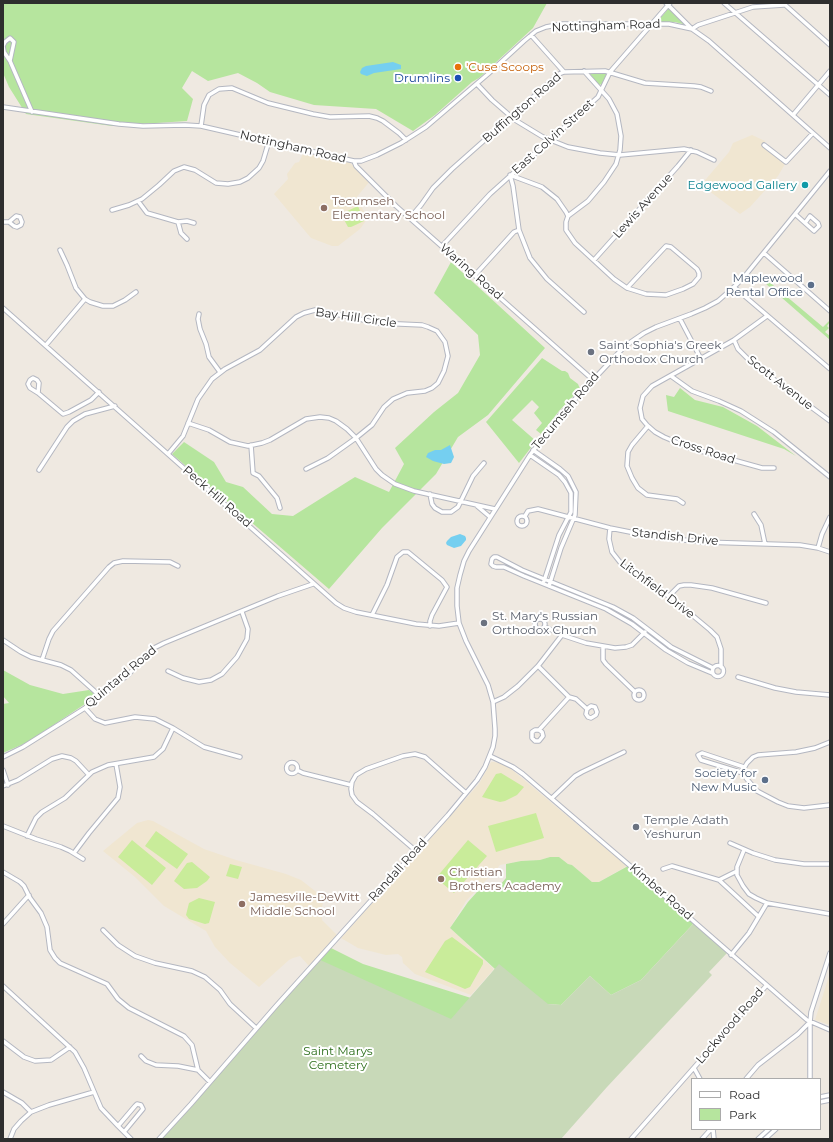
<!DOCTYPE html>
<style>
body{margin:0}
#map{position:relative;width:833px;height:1142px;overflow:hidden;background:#efe9e1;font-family:Montserrat,sans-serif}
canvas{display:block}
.frame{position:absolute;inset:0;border:4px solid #2e2e2e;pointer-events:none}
.legend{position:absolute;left:691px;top:1078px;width:130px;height:52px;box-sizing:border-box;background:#fff;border:1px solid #ababab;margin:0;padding:5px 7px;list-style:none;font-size:12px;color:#2e2e2e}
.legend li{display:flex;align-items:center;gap:8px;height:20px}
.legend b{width:20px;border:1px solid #ababab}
</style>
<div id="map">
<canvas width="833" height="1142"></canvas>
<div class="frame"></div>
<ul class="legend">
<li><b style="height:5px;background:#fff"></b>Road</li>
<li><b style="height:11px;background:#b6e59e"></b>Park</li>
</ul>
</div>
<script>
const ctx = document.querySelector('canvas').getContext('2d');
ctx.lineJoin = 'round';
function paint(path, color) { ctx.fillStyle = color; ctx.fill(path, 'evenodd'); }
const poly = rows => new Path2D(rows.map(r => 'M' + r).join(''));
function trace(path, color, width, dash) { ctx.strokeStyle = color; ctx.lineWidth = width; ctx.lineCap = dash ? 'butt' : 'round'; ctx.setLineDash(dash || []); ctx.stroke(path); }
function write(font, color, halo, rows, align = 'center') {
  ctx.font = font + ' Montserrat,sans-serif'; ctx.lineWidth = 4; ctx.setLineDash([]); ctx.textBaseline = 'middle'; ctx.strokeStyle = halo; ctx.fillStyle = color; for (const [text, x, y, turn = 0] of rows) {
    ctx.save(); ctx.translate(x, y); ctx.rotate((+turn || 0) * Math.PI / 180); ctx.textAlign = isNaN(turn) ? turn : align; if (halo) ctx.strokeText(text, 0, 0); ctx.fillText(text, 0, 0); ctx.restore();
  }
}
const education = poly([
 [752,135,765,141,765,143,785,164,778,176,750,207,740,214,701,185,729,152,733,143],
 [304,152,350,163,370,181,356,198,368,218,360,229,338,246,332,246,311,238,274,194,288,179,287,174,295,163,299,162],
 [491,762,494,762,503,764,511,769,627,866,599,882,592,882,572,865,568,864,559,857,550,857,540,860,521,861,500,865,491,876,485,881,466,901,450,928,494,969,471,995,415,974,403,963,402,957,398,954,386,955,358,948,341,938,479,784],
 [148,820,153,821,204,849,236,860,286,874,301,880,324,898,322,907,322,920,337,935,309,966,300,956,293,958,289,960,259,987,230,963,215,947,206,931,164,906,135,877,103,851,137,823],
 [830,973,830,1025,815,1020]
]);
const green = poly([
 [3,3,547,3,533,28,479,78,472,82,435,115,413,131,376,109,314,105,270,92,257,83,238,73,208,81,192,71,182,88,193,99,187,121,112,126,26,114,9,87,3,73],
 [669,8,687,25,675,22,657,22],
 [590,72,606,73,606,75,602,84,599,85,590,74],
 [451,262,545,348,488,415,458,437,436,474,382,528,329,589,172,454,184,442,214,462,226,482,243,487,272,514,293,516,355,477,389,492,404,464,395,448,434,412,458,393,480,355,478,335,434,293],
 [767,280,823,327,830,320,830,322,827,326,829,328,825,332,830,336,830,340,765,283],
 [542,358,562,371,565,371,568,373,570,378,578,384,580,389,559,411,541,434,536,430,542,423,534,413,539,407,532,400,512,420,536,441,519,463,486,422],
 [680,388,695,400,723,407,757,426,796,456,784,449,668,411,666,395,674,397],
 [3,670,30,685,63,694,89,690,97,696,28,742,3,753,3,704,9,703,3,696],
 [550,857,559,857,568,864,572,865,592,882,599,882,628,866,694,923,641,980,611,995,590,976,561,1005,548,1004,561,1139,279,1008,331,948,363,964,471,998,495,969,450,928,468,902,485,883,495,891,506,878,506,864,521,861,540,860]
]);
const cemetery = poly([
 [695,922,727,953,709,972,712,975,607,1087,561,1139,159,1139,318,959,451,1019,499,964,548,1004,561,1005,590,976,611,995,641,980]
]);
const pitch = poly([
 [358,206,364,221,351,227,348,227,341,214],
 [501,773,524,787,517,795,505,801,500,802,482,797,496,774],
 [536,813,544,838,496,852,488,826],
 [156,831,188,854,177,869,145,846],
 [132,840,166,868,152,885,118,857],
 [468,840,487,856,454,893,436,878],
 [192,862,210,877,207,881,197,888,184,889,174,881,187,863],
 [230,864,242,867,238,879,226,876],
 [199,898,215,902,209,923,205,924,189,919,186,915,189,903],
 [452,937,483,960,483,964,470,987,465,989,425,972,445,941]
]);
const water = poly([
 [393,62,401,65,401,69,374,73,367,76,361,74,360,72,362,68,366,66],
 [450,445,454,457,451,463,444,464,433,461,426,457,428,453,435,450,441,450],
 [460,534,465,536,466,538,466,540,461,546,454,548,447,545,446,543,447,541,451,537]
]);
const minor = poly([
 [666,3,692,29,698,25,753,7,784,5],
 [724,3,830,95],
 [783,3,830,45],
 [531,35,564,72],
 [10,61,14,42,10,38,5,42,3,46,4,52,10,61,32,112],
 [477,84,492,100,515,120,543,137,568,147,600,153,620,155,684,149,697,152,714,160],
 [3,107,119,124,143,126,185,125,201,126,345,159,354,161,361,161,377,155,401,143,426,127,488,74,524,41,536,31,546,27,562,24,669,24,692,29,709,41,830,148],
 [793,115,830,71],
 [201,126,204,105,209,95,219,89,232,88,268,103,313,114,330,117,369,116,377,118,383,121,399,133,406,140],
 [764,145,786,162,813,133],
 [354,161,356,166,396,206,592,379],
 [510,175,542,187,557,199,566,212,568,216,566,222,566,230,575,243,614,279,627,288,646,294,666,295,683,289,693,284,699,277,699,273,697,269,671,247,666,246,627,288],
 [510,175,513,186,519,230,530,258,547,279,584,312],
 [138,201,147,213,178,222],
 [112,210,129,205,142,199,159,185,174,171,184,167,195,170,216,183,228,184,240,182,248,178,259,168,263,161,269,141],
 [795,214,805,223,814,231,819,226,818,223,810,216,805,223],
 [568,216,588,201,604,182,616,164,620,150,621,136,617,114,609,99,584,71],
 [410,218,421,205,433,188,452,169,559,74,564,72,605,71,645,83,694,86,701,87,711,91],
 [3,222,9,222,16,216,20,217,22,222,21,225,17,227,14,226,9,222],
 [187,239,181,233,178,222,187,221,194,223],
 [442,246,490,194,598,97,610,72,670,3],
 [60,250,67,265,76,288,85,299,90,302,103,306,113,306,125,300,136,292],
 [764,253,830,311],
 [594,260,678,166,691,150],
 [475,275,514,232,519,230],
 [734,287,830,369],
 [3,308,336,603,344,608,356,612,416,624,439,626,459,623],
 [199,314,198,319,200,329,206,344,209,357,220,372],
 [767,316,734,340,652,386,643,396,640,408,642,419,647,425,655,432,664,437,690,448,762,468,774,468],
 [680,319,701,359],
 [734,340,738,349,753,364,830,421],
 [46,345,85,299],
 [671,376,692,391,719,401,741,411,774,432,830,477],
 [38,393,30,388,28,384,30,380,33,378,37,380,39,383,38,393,63,414,69,412,91,400,99,392],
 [188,423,209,430,230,442,248,446,262,443,270,440,306,419,320,417,329,418,336,421,347,429,356,438,376,469,382,475,395,484,414,491,495,509],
 [648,426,632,445,628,452,627,466,632,478,638,488,647,495,677,499,683,503],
 [251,445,253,473,259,476,277,498,280,508],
 [533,450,560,469,568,476,576,492,575,515,561,548,549,586],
 [168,454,183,436,198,399,212,379,225,369,260,350,296,317,304,313,315,310,321,311,378,323,422,325,428,327,437,331,445,342,448,356,444,371,438,383,432,388,425,391,407,393,393,399,384,407,372,425,356,438,328,458,306,469],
 [530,455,559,475,565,482,571,493,571,512,559,535,544,581],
 [39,470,67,427,73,421,85,414,115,406],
 [430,494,432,504,435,508,442,512,451,512,458,507,473,476,484,463],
 [477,506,490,517],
 [754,514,761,525,765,544],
 '517 521a5 5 0 1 1 10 0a5 5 0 1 1-10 0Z',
 [525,516,528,511,538,509,610,528,655,537,703,542,800,545,818,548,830,552],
 [610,528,609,539,612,552,623,566,657,587,680,605,710,630,717,637,721,649,721,667],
 [818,548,822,534,830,517],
 [669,596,679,586,684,585,691,585,712,588,766,603],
 [372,615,387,585,397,557,403,552,408,552,442,580,447,587,432,615,430,621,430,626],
 '535 624a5 5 0 1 1 10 0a5 5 0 1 1-10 0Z',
 [545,627,562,635,586,643,615,648,626,647,632,645,645,632],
 [3,640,21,652,31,657,61,665,71,670,100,696],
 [603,647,603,660,606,664,635,692],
 [42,660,49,639,53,631,109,567,114,563,123,561,170,562,178,566],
 '712.5 671a5.5 5.5 0 1 1 11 0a5.5 5.5 0 1 1-11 0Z',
 [538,666,569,697,576,699,587,709,586,714,588,717,591,718,596,715,597,712,595,707,591,706,587,709],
 [168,671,183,678,199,682,211,680,222,674,237,657,247,639,248,629,242,612],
 [712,673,688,663,666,650,632,624,606,609,524,576,504,567,496,567,493,566,491,564,492,559,494,557,497,557,522,570,613,607,633,618,671,647,713,668],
 [738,677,775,688,796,692,830,695],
 '634 695a5 5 0 1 1 10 0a5 5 0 1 1-10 0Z',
 [493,702,504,697,518,686,538,666,562,635],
 [85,708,95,719,105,723,135,717,155,719,173,728,204,747,240,757],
 [539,730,542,732,543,736,539,741,535,741,532,738,532,732,535,730,539,730,569,697],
 [830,742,815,748,796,752,758,755,753,757,747,763,743,770,746,778,757,791,778,802,788,806,804,808,830,805],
 [490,756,513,767,523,774,628,864,807,1020,830,1030],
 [3,757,23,747,85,708,129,674,146,655,154,648,164,643,278,596,313,584],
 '286.5 768a5.5 5.5 0 1 1 11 0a5.5 5.5 0 1 1-11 0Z',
 [3,770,8,785],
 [297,770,303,773,351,785],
 [743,773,701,760,698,755,702,753,744,767],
 [3,786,18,780,52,759,62,756,71,758,76,761,89,775],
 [552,798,575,776,582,772,624,752],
 [3,826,36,839,61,847,70,851,83,859],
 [27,836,36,818,42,812,65,798,92,772,108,765,154,757,163,749,173,728],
 [730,843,753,853,775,860,804,864,830,864],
 [744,850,737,867,737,875,743,886,749,894,756,898,767,903,830,914],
 [416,851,373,814,357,802,352,795,351,789,352,782,356,775,366,769,403,756,415,754,425,757,466,793],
 [74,853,89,833,118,798,120,787,116,764],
 [663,869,672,866,719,880,758,916],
 [3,872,20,882,24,886,30,898,41,913,47,927,50,950,55,958,60,963,107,984,118,999,129,1008,184,1036,192,1045,198,1070],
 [719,880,737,871],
 [3,924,29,895],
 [103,930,118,945,135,956,155,963,192,971,205,977,220,990,230,1004,256,1028],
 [731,955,749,933,767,903],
 [3,986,75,1052,84,1068,101,1108,118,1126,131,1139],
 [3,1041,24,1057,35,1061,51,1060,70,1047],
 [141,1056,146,1061,156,1065,178,1066,198,1070,210,1082],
 [694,1068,700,1079],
 [746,1079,758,1065,798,1034,809,1023],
 [810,1079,810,1022,811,1012,830,953],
 [3,1092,22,1103,31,1112],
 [820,1097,830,1095],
 [820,1102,830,1100],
 [118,1126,135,1106,137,1104,141,1105,143,1109,124,1132],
 [713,1129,714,1139],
 [10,1139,14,1129,21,1121,31,1112,49,1105,94,1092],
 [159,1139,191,1104,276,1006,448,815,477,780,485,767,493,747,495,736,495,729,493,702,488,685,466,641,459,623,457,606,457,588,460,575,464,561,469,551,530,455,561,414,625,346,644,333,656,327,691,314,705,308,718,301,734,287,744,277,830,171],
 [631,1139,766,986],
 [702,1139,711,1129],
 [758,1139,769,1129],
 [765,1139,776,1129]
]);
const markers = [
 [458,67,4,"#e8710a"],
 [458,78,4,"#1a4fb4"],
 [805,185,4,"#0f9aa8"],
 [324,208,4,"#8d6e63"],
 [811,285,4,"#5c6f8a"],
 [591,352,4,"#6b7280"],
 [484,623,4,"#6b7280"],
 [765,780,4,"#5c6f8a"],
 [636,827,4,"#6b7280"],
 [441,879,4,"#8d6e63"],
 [242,904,4,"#8d6e63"]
];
const streetNames = [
 ["Nottingham Road",606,26,-2],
 ["Buffington Road",522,108,-41],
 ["East Colvin Street",553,137,-42],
 ["Nottingham Road",293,147,13],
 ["Lewis Avenue",643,206,-48],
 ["Waring Road",471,272,41],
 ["Bay Hill Circle",356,318,8],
 ["Scott Avenue",780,383,38],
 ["Tecumseh Road",566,411,-50],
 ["Cross Road",703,450,18],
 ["Peck Hill Road",217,497,41],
 ["Standish Drive",675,537,6],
 ["Litchfield Drive",657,589,37],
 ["Quintard Road",121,677,-40],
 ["Randall Road",398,870,-48],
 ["Kimber Road",661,892,41],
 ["Lockwood Road",730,1026,-49]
];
const foodNames = [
 ["'Cuse Scoops",466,67]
];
const transitNames = [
 ["Drumlins",450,78]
];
const cultureNames = [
 ["Edgewood Gallery",797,185]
];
const educationNames = [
 ["Tecumseh",332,201],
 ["Elementary School",332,215],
 ["Christian",449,872],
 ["Brothers Academy",449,886],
 ["Jamesville-DeWitt",250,897],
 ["Middle School",250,911]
];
const serviceNames = [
 ["Maplewood",803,278],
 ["Rental Office",803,292],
 ["Society for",757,773],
 ["New Music",757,787]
];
const worshipNames = [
 ["Saint Sophia's Greek",599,345],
 ["Orthodox Church",599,359],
 ["St. Mary's Russian",492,616],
 ["Orthodox Church",492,630],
 ["Temple Adath",644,820],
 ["Yeshurun",644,834]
];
const parkNames = [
 ["Saint Marys",338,1051],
 ["Cemetery",338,1065]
];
paint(education, '#f0e6d1');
paint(green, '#b6e59e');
paint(cemetery, '#c8d9b8');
paint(pitch, '#c9ec9a');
paint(water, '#75cff0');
trace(minor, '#b4b7c1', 5.5);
trace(minor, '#fff', 3.5);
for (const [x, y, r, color] of markers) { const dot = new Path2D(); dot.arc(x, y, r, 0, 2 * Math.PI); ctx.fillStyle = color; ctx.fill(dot); trace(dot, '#fff', 1.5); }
write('12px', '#2e2e2e', '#fff', streetNames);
write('12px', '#c56008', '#fff', foodNames, 'left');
write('12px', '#164399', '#fff', transitNames, 'right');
write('12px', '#0d838f', '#fff', cultureNames, 'right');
write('12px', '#785e54', '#fff', educationNames, 'left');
write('12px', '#4e5e75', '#fff', serviceNames, 'right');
write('12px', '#5b616d', '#fff', worshipNames, 'left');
write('12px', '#2c6e1b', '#fff', parkNames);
</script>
